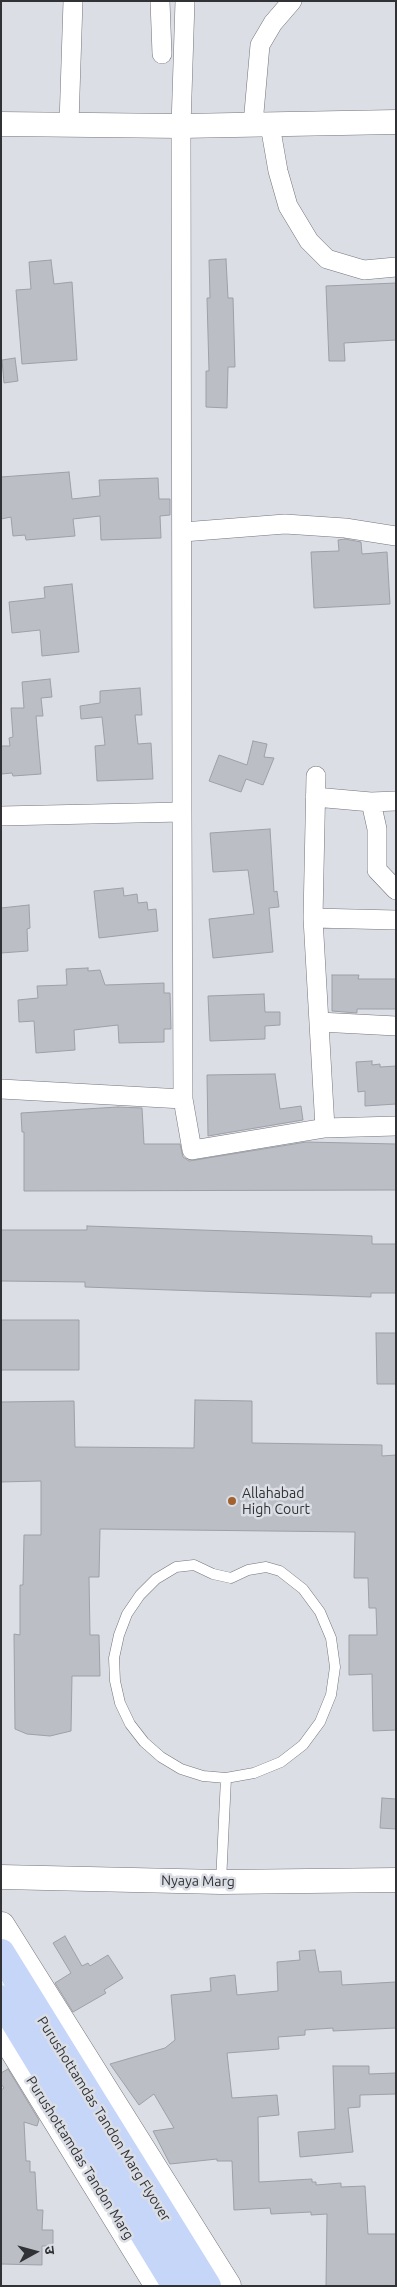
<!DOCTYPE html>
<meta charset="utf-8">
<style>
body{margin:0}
#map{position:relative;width:397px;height:2287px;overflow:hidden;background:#dbdee5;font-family:Ubuntu,"Noto Sans Devanagari",sans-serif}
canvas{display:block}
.frame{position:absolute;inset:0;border:2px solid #313235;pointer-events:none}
.north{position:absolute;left:10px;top:2227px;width:50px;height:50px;-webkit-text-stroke:4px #dbdee5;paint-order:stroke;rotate:83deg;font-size:14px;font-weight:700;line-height:20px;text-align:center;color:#313235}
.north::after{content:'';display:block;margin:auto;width:18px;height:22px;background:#313235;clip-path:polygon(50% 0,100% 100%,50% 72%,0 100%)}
</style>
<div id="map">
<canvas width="397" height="2287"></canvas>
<div class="frame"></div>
<div class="north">उ</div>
</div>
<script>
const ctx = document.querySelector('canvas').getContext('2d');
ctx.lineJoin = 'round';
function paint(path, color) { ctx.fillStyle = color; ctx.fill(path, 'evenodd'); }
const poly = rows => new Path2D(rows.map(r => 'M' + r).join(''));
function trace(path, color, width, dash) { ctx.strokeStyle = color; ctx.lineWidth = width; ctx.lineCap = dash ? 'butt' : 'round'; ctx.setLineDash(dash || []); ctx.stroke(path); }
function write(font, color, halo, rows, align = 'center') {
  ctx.font = font + ' Ubuntu,sans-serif'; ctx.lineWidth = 5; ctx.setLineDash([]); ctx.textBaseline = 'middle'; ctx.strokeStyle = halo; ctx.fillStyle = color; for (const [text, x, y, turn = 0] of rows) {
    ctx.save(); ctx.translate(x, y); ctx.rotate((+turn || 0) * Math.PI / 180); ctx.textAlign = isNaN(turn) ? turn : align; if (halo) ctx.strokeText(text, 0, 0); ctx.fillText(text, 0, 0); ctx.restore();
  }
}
const building = poly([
 [226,259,228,298,233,298,235,367,228,367,227,408,206,407,206,371,209,371,207,298,210,298,209,260,226,259],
 [51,260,54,284,72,282,77,360,22,364,16,290,31,289,29,262,51,260],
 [396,283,396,340,344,343,345,361,329,361,326,286,396,283],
 [15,358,18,381,4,383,2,360,15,358],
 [69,472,72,499,100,496,99,480,158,478,159,499,170,499,170,515,160,516,161,538,101,540,100,516,73,519,75,536,26,540,25,535,13,536,11,517,1,519,1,477,69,472],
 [345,539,361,542,362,554,387,552,390,604,314,608,311,552,339,551,338,540,345,539],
 [72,584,79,652,42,656,40,630,12,633,9,602,45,598,44,587,72,584],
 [50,679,52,697,41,698,43,716,36,716,41,774,13,776,12,773,1,774,1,746,10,746,9,738,13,737,11,708,24,708,22,682,50,679],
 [140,688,142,715,135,715,138,744,151,743,153,779,97,781,95,746,105,745,102,717,81,719,80,706,100,703,100,691,140,688],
 [253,741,267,744,264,757,274,758,263,785,246,779,241,792,209,781,219,755,247,765,253,741],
 [270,829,274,892,277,891,279,907,269,908,273,952,213,958,209,919,254,914,248,870,213,872,210,833,270,829],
 [123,888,124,896,137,894,138,903,147,902,148,910,156,909,158,931,99,938,94,891,123,888],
 [29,905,30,928,27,929,28,951,1,953,1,908,29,905],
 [88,968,88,971,100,970,105,985,164,983,164,993,170,993,171,1029,164,1029,164,1042,119,1043,118,1025,74,1030,75,1050,36,1053,34,1021,19,1022,18,1000,38,998,37,986,67,985,66,969,88,968],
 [332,975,359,975,358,979,396,979,396,1009,357,1009,357,1013,332,1011,332,975],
 [264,994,265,1012,280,1012,280,1025,265,1026,265,1039,210,1041,208,996,264,994],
 [372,1061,372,1065,380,1064,380,1067,396,1066,396,1104,365,1106,365,1091,358,1092,356,1062,372,1061],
 [275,1074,280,1109,301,1106,303,1120,208,1136,207,1075,275,1074],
 [118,1107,142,1108,144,1144,180,1144,183,1157,189,1161,306,1142,396,1144,396,1190,24,1191,24,1132,22,1132,21,1113,118,1107],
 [87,1226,372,1236,372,1244,396,1244,396,1293,371,1293,371,1297,85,1287,85,1282,1,1281,1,1230,87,1230,87,1226],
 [1,1320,79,1320,79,1370,1,1370,1,1320],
 [376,1333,396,1333,396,1384,377,1384,376,1333],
 [195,1400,252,1401,252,1443,382,1445,382,1456,396,1455,396,1730,373,1731,372,1674,349,1675,349,1635,377,1635,376,1608,369,1608,368,1578,354,1578,355,1532,100,1529,99,1577,89,1577,90,1635,99,1635,100,1676,72,1676,71,1731,50,1736,27,1734,15,1729,14,1634,20,1635,20,1585,23,1585,24,1535,41,1535,41,1481,1,1482,1,1402,74,1401,75,1447,194,1448,195,1400],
 [382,1798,396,1799,396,1829,380,1828,382,1798],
 [65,1936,82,1966,88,1963,90,1966,108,1955,123,1978,104,1990,106,1993,73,2012,55,1983,71,1973,53,1943,65,1936],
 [315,1950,319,1972,341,1971,342,1985,396,1982,396,2028,333,2031,333,2028,305,2030,305,2035,278,2037,279,2049,227,2053,232,2098,277,2095,279,2115,258,2117,259,2182,312,2179,312,2182,316,2182,316,2185,341,2183,341,2187,365,2186,368,2234,396,2234,396,2286,326,2286,327,2214,311,2215,311,2212,271,2214,270,2208,234,2210,232,2161,217,2161,217,2159,170,2164,153,2131,174,2128,154,2094,139,2105,110,2064,165,2048,175,2040,171,1995,211,1991,210,1978,235,1975,237,1995,278,1991,277,1962,300,1960,299,1951,315,1950],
 [333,2066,369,2066,369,2074,396,2073,396,2094,360,2095,360,2107,348,2108,353,2152,300,2157,298,2132,335,2129,333,2066],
 [8,2069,39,2120,37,2126,24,2122,26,2161,30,2161,30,2172,35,2172,37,2210,43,2210,42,2230,53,2230,53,2246,42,2246,42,2265,1,2264,1,2090,4,2088,1,2084,1,2073,8,2069]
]);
const service = poly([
 [194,1565,213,1574,231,1578,248,1570,266,1567,280,1571,303,1589,320,1612,331,1638,335,1667,331,1695,320,1722,303,1745,281,1762,254,1773,226,1778,203,1776,181,1769,161,1757,144,1742,130,1724,120,1703,115,1681,114,1658,119,1635,127,1614,140,1595,156,1579,176,1567,194,1565],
 [221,1882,226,1778]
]);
const minor = poly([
 [160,1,162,54],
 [185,1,181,126,182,812,183,1099,192,1150,325,1128,396,1126],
 [69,124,73,1],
 [253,124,260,45,273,23,292,1],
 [270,125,278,171,288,206,309,241,327,259,364,270,396,267],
 [183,532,285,524,345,528,396,536],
 [316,776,313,918,325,1128],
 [315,797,371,802,377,829,377,870,396,890],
 [371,802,396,801],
 [1,816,182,812],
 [313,918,396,920],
 [319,1022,396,1026],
 [1,1089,183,1099]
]);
const tertiary = poly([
 [1,124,181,126,396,122],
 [1,1877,221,1882,396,1880]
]);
const secondary = poly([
 [1,1926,227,2286],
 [1,2029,159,2286]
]);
const primary = poly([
 [1,1953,207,2286],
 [1,1999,176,2286]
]);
const markers = [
 [232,1501,5,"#a3612e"]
];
const poiNames = [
 ["Allahabad",242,1493],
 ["High Court",242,1509]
];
const streetNames = [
 ["Nyaya Marg",198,1881,1],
 ["Purushottamdas Tandon Marg Flyover",104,2119,58],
 ["Purushottamdas Tandon Marg",80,2158,58]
];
paint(building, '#bbbec4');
trace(building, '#9da0a6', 1);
trace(service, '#73757b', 11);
trace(minor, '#73757b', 20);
trace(tertiary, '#73757b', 25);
trace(secondary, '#73757b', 29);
trace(primary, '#fff', 29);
trace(service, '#fff', 10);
trace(minor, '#fff', 19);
trace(tertiary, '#fff', 24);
trace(secondary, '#fff', 28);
trace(primary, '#c6d6f9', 28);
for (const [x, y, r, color] of markers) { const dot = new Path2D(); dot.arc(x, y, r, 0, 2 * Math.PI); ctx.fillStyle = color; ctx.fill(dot); trace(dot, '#dbdee5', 2); }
write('14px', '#313235', '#dbdee5', poiNames, 'left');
write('14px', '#313235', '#dbdee5', streetNames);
</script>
